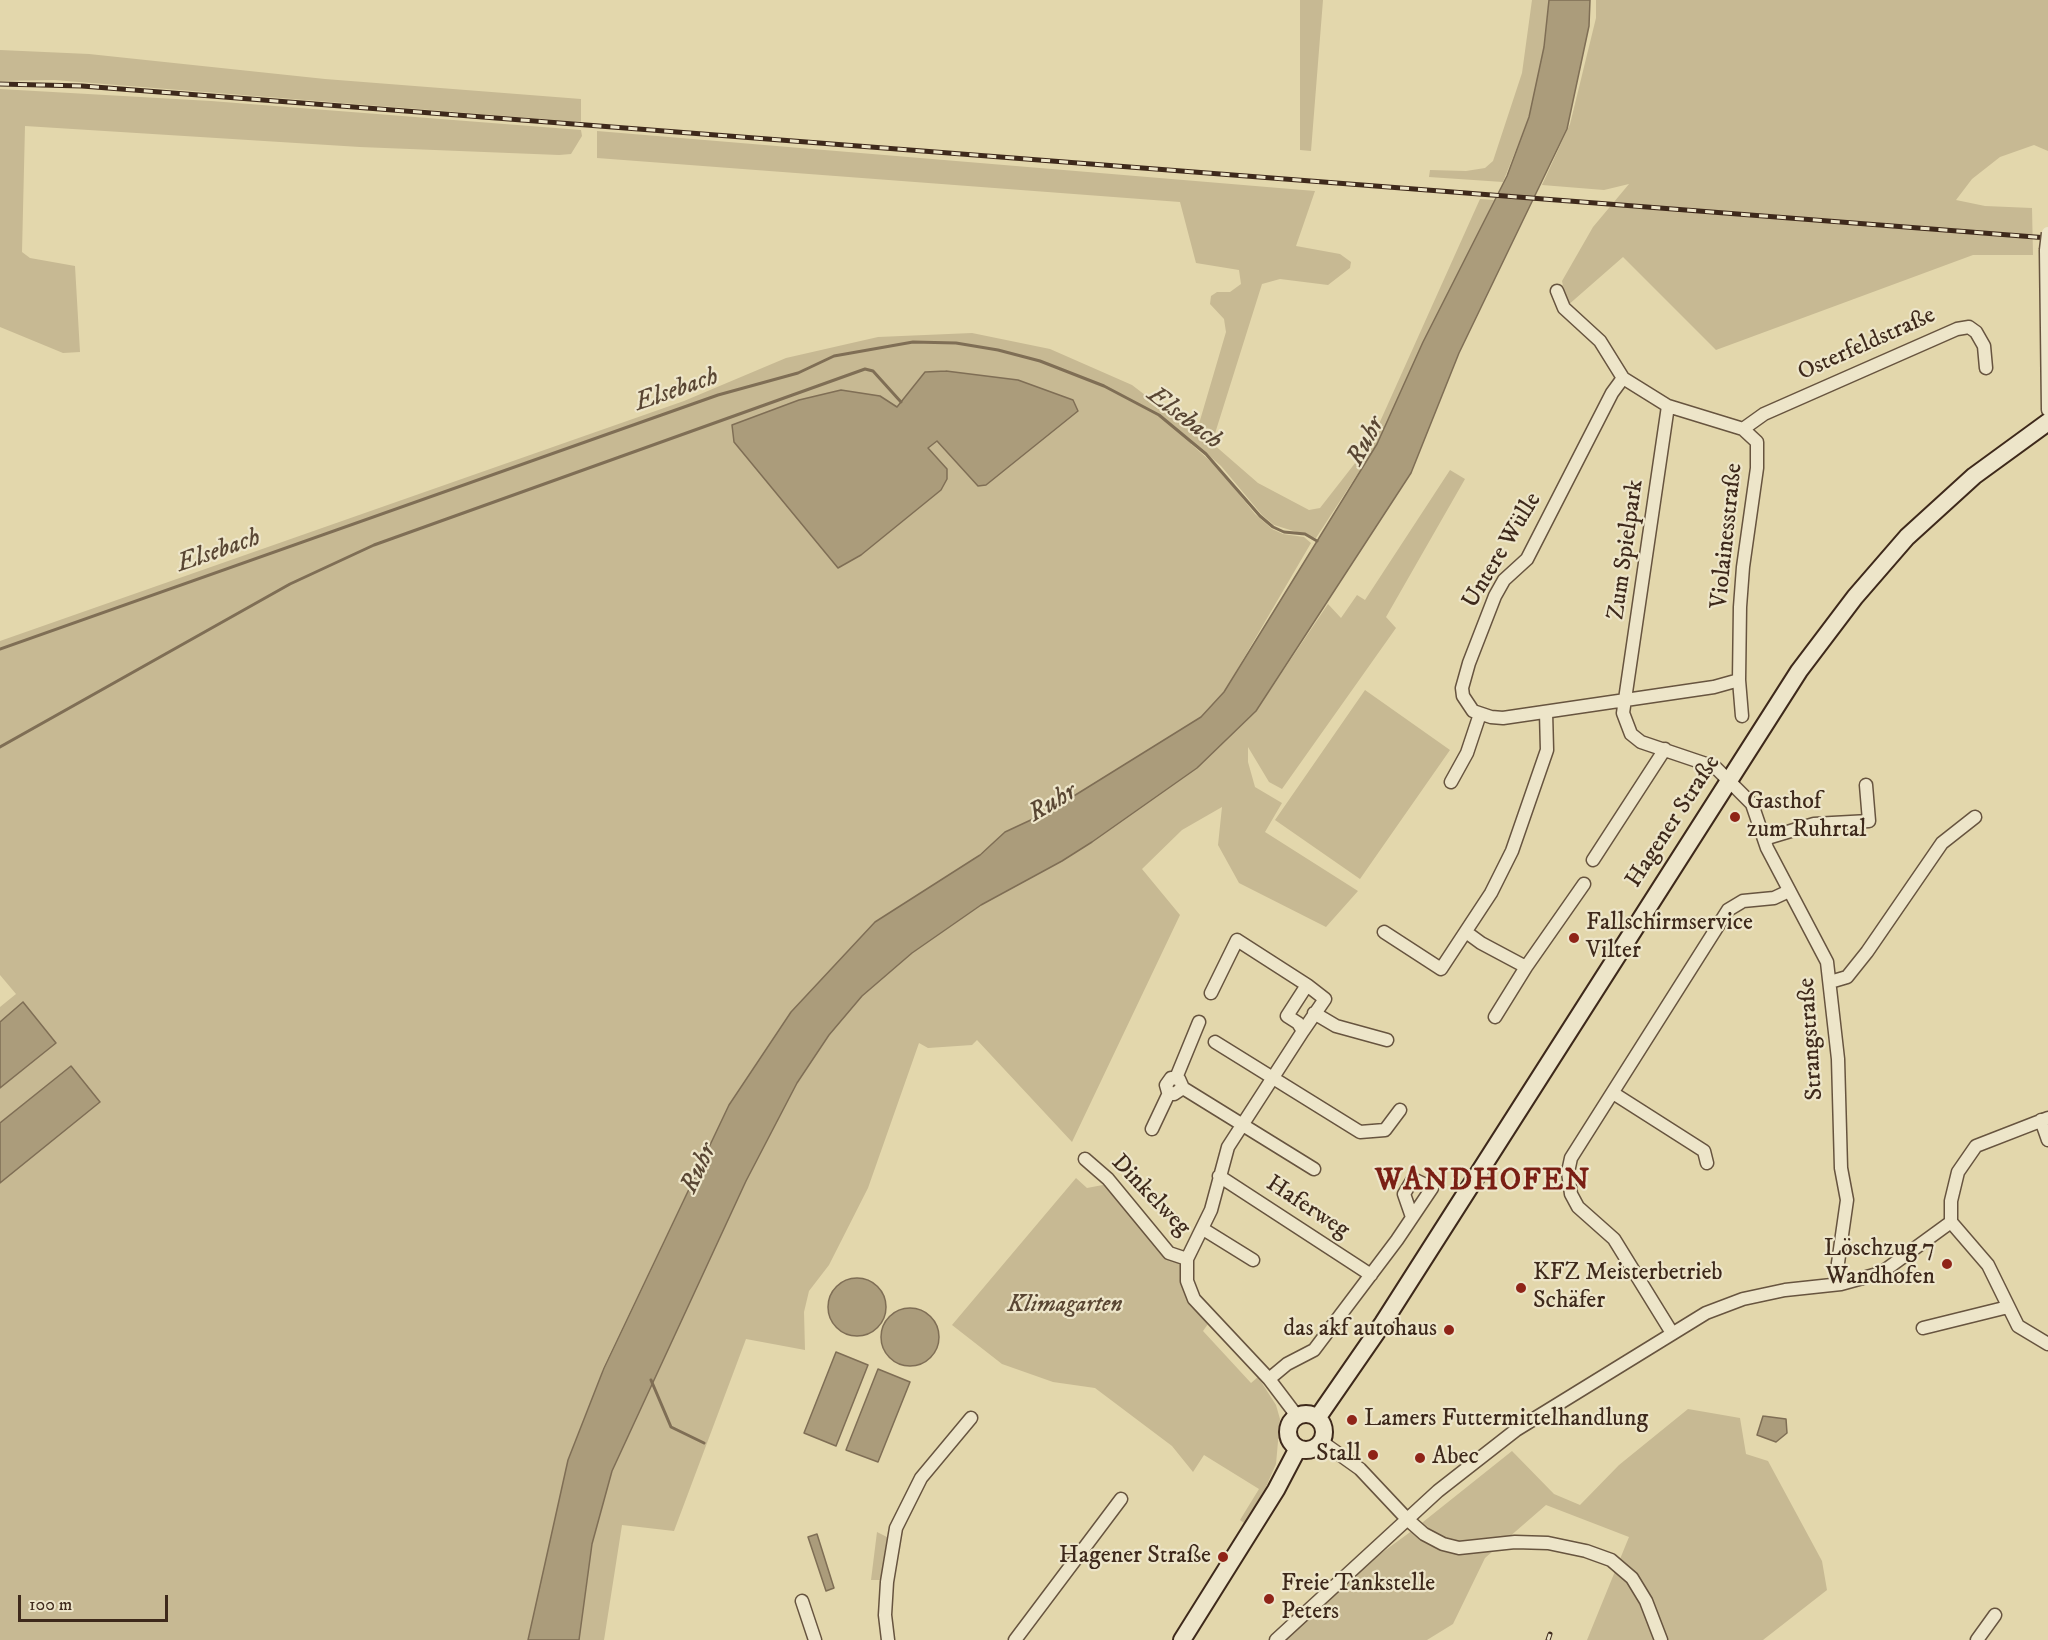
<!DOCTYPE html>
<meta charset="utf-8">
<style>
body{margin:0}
#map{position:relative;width:2048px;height:1640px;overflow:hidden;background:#e3d7ac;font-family:"IM FELL DW Pica",serif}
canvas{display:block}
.scale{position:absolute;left:18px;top:1595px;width:150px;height:27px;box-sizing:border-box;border:3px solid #3e291b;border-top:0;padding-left:8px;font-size:18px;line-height:21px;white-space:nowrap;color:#3e291b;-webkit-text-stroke:4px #ede5c9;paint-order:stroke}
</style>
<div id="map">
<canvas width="2048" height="1640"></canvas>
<div class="scale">100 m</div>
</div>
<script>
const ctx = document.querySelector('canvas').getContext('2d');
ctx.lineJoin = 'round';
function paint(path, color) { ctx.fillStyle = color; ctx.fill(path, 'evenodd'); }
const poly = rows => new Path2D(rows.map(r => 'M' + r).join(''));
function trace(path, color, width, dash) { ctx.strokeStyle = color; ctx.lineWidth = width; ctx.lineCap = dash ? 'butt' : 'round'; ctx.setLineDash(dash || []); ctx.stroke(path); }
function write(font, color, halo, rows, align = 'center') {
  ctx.font = font + ' "IM FELL DW Pica",serif'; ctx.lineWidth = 4.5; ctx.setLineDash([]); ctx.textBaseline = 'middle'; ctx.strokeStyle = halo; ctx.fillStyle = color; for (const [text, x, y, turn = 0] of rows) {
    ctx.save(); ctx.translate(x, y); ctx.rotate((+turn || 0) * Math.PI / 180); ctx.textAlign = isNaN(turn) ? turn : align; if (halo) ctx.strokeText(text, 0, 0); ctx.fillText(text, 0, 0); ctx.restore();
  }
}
const green = poly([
 [1300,0,1323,0,1311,151,1300,150],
 [1532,0,1549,0,1544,47,1529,117,1503,182,1429,177,1430,170,1466,171,1485,168,1493,161,1522,73],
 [1596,0,2048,0,2048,151,2034,145,2000,157,1972,179,1956,200,1985,206,2032,208,2033,255,1973,255,1716,350,1623,257,1567,306,1562,281,1593,227,1629,184,1604,190,1542,185,1570,124,1596,18],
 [0,50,89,54,325,79,581,99,581,122,54,80,0,81],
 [0,89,211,101,581,130,582,136,571,154,559,155,360,147,25,126,22,252,30,258,75,266,80,352,63,353,0,327],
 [597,131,1315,191,1296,246,1340,254,1351,262,1350,268,1328,285,1280,279,1262,284,1212,443,1258,483,1309,510,1320,508,1370,444,1480,199,1494,200,1377,444,1316,538,1274,525,1262,515,1221,466,1192,441,1191,444,1218,468,1255,514,1272,529,1283,534,1304,537,1311,543,1224,692,1201,717,1048,812,1006,832,791,1012,729,1105,603,1368,545,1570,528,1640,0,1640,0,1183,100,1102,71,1066,0,1123,0,1088,56,1043,23,1003,0,1022,0,1007,16,994,0,975,0,641,684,401,786,358,878,337,972,333,1050,349,1132,385,1196,434,1226,332,1224,319,1210,304,1211,296,1217,292,1230,292,1241,284,1239,270,1196,263,1180,202,597,158],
 [946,371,1018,380,978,486,938,441,927,448,941,490,861,555,838,568,734,442,880,396,897,407,925,372],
 [1450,470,1465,479,1386,617,1396,628,1282,789,1269,782,1248,747,1248,762,1255,787,1282,803,1265,832,1358,891,1326,927,1239,883,1218,845,1222,807,1182,830,1142,869,1180,915,1072,1142,977,1040,972,1045,928,1048,919,1043,868,1188,829,1265,809,1291,804,1312,805,1350,746,1339,674,1531,622,1525,604,1640,579,1640,592,1544,612,1471,746,1181,797,1083,829,1035,862,996,912,953,981,905,1062,861,1197,768,1256,711,1328,604,1341,618,1357,595,1365,600],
 [1365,690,1450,750,1360,879,1275,820],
 [1076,1178,1087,1188,1108,1184,1183,1264,1184,1288,1189,1305,1208,1324,1203,1331,1251,1383,1258,1377,1276,1405,1280,1419,1276,1464,1265,1489,1244,1523,1240,1520,1259,1489,1204,1455,1193,1472,1172,1446,1095,1388,1053,1382,1002,1364,952,1325],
 [1688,1409,1740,1418,1746,1454,1768,1461,1822,1561,1827,1590,1763,1640,1587,1640,1629,1537,1546,1505,1485,1558,1453,1624,1427,1640,1279,1640,1335,1587,1413,1530,1512,1451,1554,1494,1580,1505,1619,1465],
 [877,1532,891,1539,884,1580,871,1580]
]);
const water = poly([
 [1549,0,1590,0,1589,26,1567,129,1459,353,1411,473,1256,711,1197,768,1092,842,1062,861,981,905,912,953,862,996,829,1035,797,1083,746,1181,612,1471,592,1544,579,1640,528,1640,568,1460,604,1368,729,1105,791,1012,875,922,980,855,1005,832,1048,812,1201,717,1224,692,1377,444,1423,342,1507,176,1529,117,1544,47,1549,0],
 [946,371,1018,380,1073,400,1078,411,986,485,978,486,937,441,928,448,947,469,947,479,941,490,861,555,838,568,734,442,732,425,799,400,841,390,880,396,897,407,925,372,946,371],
 [23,1002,56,1043,0,1088,0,1022,23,1002],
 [71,1066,100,1102,0,1183,0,1123,71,1066],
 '828 1307a29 29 0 1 1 58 0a29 29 0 1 1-58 0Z',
 '881 1337a29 29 0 1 1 58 0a29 29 0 1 1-58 0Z',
 [836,1352,868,1365,836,1446,804,1433,836,1352],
 [878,1369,910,1382,878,1462,846,1450,878,1369],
 [1763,1416,1786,1419,1787,1433,1776,1442,1757,1435,1763,1416],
 [817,1534,834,1588,826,1591,808,1537,817,1534]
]);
const stream = poly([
 [0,649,718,395,798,373,834,356,913,342,956,343,998,350,1040,361,1104,386,1159,415,1206,454,1260,516,1273,527,1284,532,1305,534,1317,541],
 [0,747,290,584,374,545,865,369,873,371,901,402],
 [651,1380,671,1427,704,1443]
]);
const minor = poly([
 [2046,250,2048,410],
 [1557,291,1564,308,1600,341,1623,378,1668,406,1743,429,1757,442,1757,468,1743,567,1740,607,1739,680,1742,716],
 [1623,378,1612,393,1527,559,1504,580,1495,596,1469,663,1462,688,1463,696,1473,711,1491,717,1503,718,1714,687,1739,680],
 [1668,406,1623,713,1631,734,1641,742,1715,767,1752,804,1767,848,1827,962,1838,1059,1841,1168,1847,1200,1837,1270,1841,1284],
 [1743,429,1764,414,1957,329,1969,327,1976,332,1984,346,1986,368],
 [1451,782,1467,753,1480,714],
 [1764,839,1814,824,1869,821,1866,785],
 [1593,860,1665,749],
 [1384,932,1441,969,1491,893,1512,851,1547,750,1546,712],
 [1466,932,1481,943,1526,967,1495,1017],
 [1526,967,1584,884],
 [1830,982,1847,977,1867,952,1942,843,1975,817],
 [1211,993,1237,940,1307,985],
 [1314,1013,1336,1026,1387,1040],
 [1215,1042,1360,1132,1385,1130,1400,1110],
 [1176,1078,1199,1022],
 [1183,1088,1174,1094,1168,1092,1166,1085,1171,1078,1179,1079,1183,1088,1314,1169],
 [1613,1093,1704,1151,1707,1163],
 [2041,1120,2048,1140],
 [1152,1129,1169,1093],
 [1085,1159,1108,1179,1169,1253,1187,1259],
 [1219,1176,1371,1275],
 [1951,1222,1988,1265,2018,1326,2048,1344],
 [1203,1229,1253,1260],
 [1923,1328,2008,1307],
 [1672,1333,1614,1239,1578,1207,1571,1194,1568,1172,1571,1158,1728,910,1743,901,1774,898,1789,891],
 [1269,1379,1287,1364,1314,1350,1397,1240,1432,1188,1413,1179,1404,1194,1412,1217],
 [1297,1416,1269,1379,1194,1299,1187,1281,1187,1259,1211,1210,1228,1147,1303,1031,1298,1023,1287,1016,1307,985,1325,999,1303,1031],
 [1322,1442,1360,1469,1407,1519,1424,1534,1443,1544,1459,1548,1515,1542,1548,1543,1586,1551,1611,1560,1632,1578,1646,1601,1661,1640],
 [802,1601,815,1640],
 [888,1640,885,1615,887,1582,896,1528,921,1478,971,1418],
 [1015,1640,1121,1499],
 [1276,1640,1438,1491,1516,1430,1706,1313,1743,1299,1785,1290,1841,1284,1881,1273,1951,1222,1951,1201,1958,1172,1976,1146,2048,1118],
 [1977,1640,1995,1615]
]);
const secondary = poly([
 '1288 1432a18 18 0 1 1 36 0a18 18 0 1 1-36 0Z',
 [1318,1417,1383,1323,1799,671,1855,597,1907,537,1974,476,2048,422],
 [1182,1640,1276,1490,1298,1448]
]);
const rail = poly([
 [0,84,82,86,2048,238],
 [1548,1640,1550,1634]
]);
const minorBridge = poly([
 [2046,250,2048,233]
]);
const markers = [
 [1735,817,6,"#8f2418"],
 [1574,938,6,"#8f2418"],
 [1947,1264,6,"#8f2418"],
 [1521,1288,6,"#8f2418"],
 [1449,1330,6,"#8f2418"],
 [1352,1420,6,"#8f2418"],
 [1373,1455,6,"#8f2418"],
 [1420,1458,6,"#8f2418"],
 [1223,1557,6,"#8f2418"],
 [1269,1599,6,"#8f2418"]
];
const streetNames = [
 ["Osterfeldstraße",1867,345,-24],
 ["Violainesstraße",1728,536,-84],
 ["Zum Spielpark",1627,550,-82],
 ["Untere Wülle",1503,551,-59],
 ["Hagener Straße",1674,822,-57],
 ["Strangstraße",1812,1039,-94],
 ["Dinkelweg",1150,1196,46],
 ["Haferweg",1307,1208,33]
];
const poiNames = [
 ["Gasthof",1747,803],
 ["zum Ruhrtal",1747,831],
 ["Fallschirmservice",1586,924],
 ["Vilter",1586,952],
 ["Löschzug 7",1935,1250,"right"],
 ["Wandhofen",1935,1278,"right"],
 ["KFZ Meisterbetrieb",1533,1274],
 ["Schäfer",1533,1302],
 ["das akf autohaus",1437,1330,"right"],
 ["Lamers Futtermittelhandlung",1364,1420],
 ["Stall",1361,1455,"right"],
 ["Abec",1432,1458],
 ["Hagener Straße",1211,1557,"right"],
 ["Freie Tankstelle",1281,1585],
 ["Peters",1281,1613]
];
const parkNames = [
 ["Klimagarten",1065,1306]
];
const waterNames = [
 ["Elsebach",677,391,-19],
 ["Elsebach",1184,419,37],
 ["Ruhr",1367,442,-62],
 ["Elsebach",219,552,-19],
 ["Ruhr",1053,804,-31],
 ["Ruhr",700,1169,-65]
];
const districtNames = [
 ["WANDHOFEN",1483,1183]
];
paint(green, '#c7b993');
paint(water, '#ab9c7b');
trace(water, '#7f6e55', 1.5);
trace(stream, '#7f6e55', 3);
trace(minor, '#67543f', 15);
trace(secondary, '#3e291b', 20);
trace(minor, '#ede5c9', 12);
trace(secondary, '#ede5c9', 16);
trace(rail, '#3e291b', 5);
trace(rail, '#ede5c9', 3, [9]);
trace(minorBridge, '#67543f', 15, []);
trace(minorBridge, '#ede5c9', 12);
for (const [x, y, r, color] of markers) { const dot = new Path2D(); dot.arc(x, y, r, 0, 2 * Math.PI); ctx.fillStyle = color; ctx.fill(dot); trace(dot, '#ede5c9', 2); }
write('24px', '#3e291b', '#ede5c9', streetNames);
write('24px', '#3e291b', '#ede5c9', poiNames, 'left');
write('italic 24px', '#594633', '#ede5c9', parkNames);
write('italic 26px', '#594633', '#ede5c9', waterNames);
ctx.letterSpacing = '1.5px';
write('bold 30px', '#7a1f14', '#ede5c9', districtNames);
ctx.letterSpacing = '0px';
</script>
